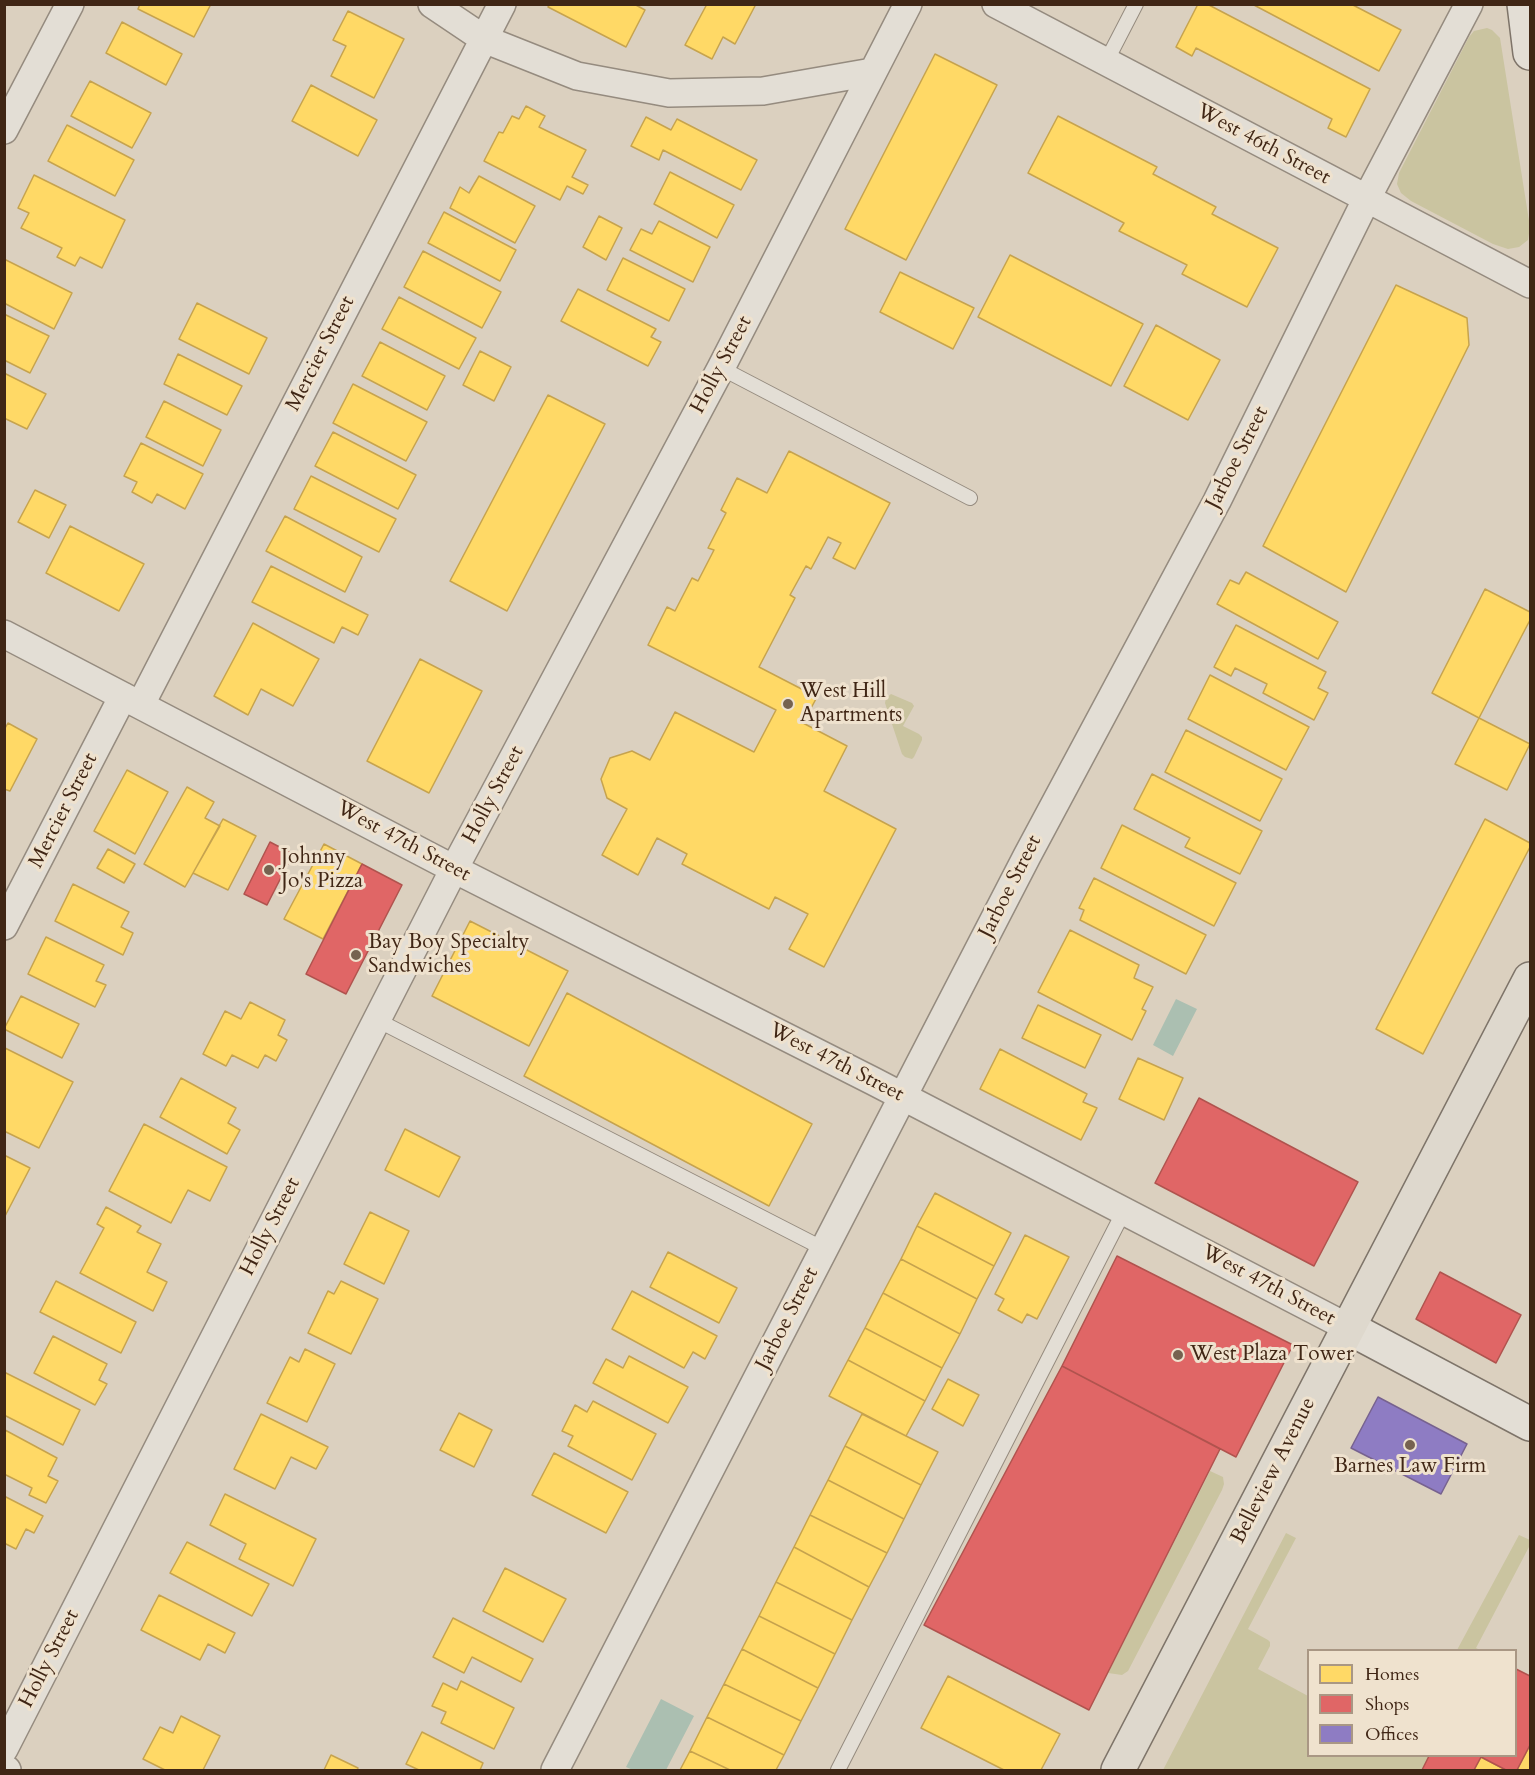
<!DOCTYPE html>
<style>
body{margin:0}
#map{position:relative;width:1535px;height:1775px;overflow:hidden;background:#dbd0bf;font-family:Cardo,serif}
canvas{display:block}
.frame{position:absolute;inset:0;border:6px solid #402615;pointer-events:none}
.legend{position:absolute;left:1307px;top:1649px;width:210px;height:108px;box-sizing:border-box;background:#efe2ce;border:2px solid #a99784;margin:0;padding:8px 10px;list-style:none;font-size:18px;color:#402615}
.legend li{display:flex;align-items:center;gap:12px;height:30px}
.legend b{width:30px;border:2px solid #a99784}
</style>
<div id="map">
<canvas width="1535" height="1775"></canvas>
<div class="frame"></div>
<ul class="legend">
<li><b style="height:16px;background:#ffd966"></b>Homes</li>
<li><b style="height:16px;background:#e06666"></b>Shops</li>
<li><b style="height:16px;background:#8e7cc3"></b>Offices</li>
</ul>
</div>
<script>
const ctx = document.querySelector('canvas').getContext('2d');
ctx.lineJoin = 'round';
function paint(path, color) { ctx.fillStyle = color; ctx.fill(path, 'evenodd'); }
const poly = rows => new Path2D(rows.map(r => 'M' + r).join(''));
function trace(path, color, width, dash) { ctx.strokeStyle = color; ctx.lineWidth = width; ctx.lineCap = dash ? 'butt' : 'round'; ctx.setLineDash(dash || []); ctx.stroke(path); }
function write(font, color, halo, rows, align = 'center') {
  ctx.font = font + ' Cardo,serif'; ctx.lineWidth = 6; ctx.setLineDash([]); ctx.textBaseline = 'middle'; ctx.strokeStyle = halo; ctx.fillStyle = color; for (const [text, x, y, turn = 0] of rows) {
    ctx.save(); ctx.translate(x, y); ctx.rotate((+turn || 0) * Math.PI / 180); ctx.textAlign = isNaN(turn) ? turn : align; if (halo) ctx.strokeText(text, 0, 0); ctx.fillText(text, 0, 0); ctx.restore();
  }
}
const green = poly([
 [1487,28,1492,30,1500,38,1530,227,1528,240,1519,247,1508,249,1493,244,1411,201,1401,193,1397,184,1399,173,1469,37,1474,31],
 [891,694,912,703,914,706,903,726,919,734,922,737,922,740,914,757,912,759,905,757,902,754,885,703,886,698],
 [1210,1471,1223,1477,1224,1484,1222,1490,1128,1671,1122,1675,1108,1673],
 [1286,1533,1296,1538,1248,1629,1268,1640,1270,1642,1270,1646,1258,1669,1308,1696,1308,1756,1429,1756,1422,1770,1163,1770],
 [1519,1535,1530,1540,1530,1545,1476,1648,1480,1650,1457,1650]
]);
const water = poly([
 [1176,999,1197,1009,1173,1056,1153,1045],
 [661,1699,694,1716,666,1770,633,1770,626,1767]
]);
const homes = poly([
 [140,4,211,4,194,37,138,9,140,4],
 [550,4,634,4,645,10,626,47,548,7,550,4],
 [707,4,756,4,735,44,723,37,712,59,685,45,707,4],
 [1198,4,1207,4,1370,89,1346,137,1328,128,1332,119,1196,48,1192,56,1176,47,1198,4],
 [1252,4,1351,4,1401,30,1379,71,1252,4],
 [348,11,404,39,374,98,331,76,346,46,333,40,348,11],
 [122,22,182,54,166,85,106,53,122,22],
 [935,54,997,85,906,260,845,229,935,54],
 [90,81,151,113,132,148,71,116,90,81],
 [311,85,377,120,358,156,292,121,311,85],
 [526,106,545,116,539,127,586,150,572,177,588,185,583,194,567,186,560,200,484,161,499,132,503,133,512,116,519,119,526,106],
 [1058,116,1157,167,1153,174,1216,207,1212,214,1278,248,1247,307,1182,274,1187,265,1119,231,1124,223,1028,173,1058,116],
 [646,117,671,130,677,119,757,160,741,190,663,150,659,160,631,146,646,117],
 [67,125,134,160,115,196,48,161,67,125],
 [670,172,734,205,717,238,654,204,670,172],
 [34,175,125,220,102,268,80,257,75,266,57,257,62,248,21,228,29,213,18,208,34,175],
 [479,176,535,206,515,243,450,208,460,187,469,193,479,176],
 [444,212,516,250,500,281,428,243,444,212],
 [599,216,622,228,606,260,583,247,599,216],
 [659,221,710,247,693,282,630,250,641,229,652,234,659,221],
 [423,251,501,292,482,328,404,287,423,251],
 [1010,255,1143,324,1111,386,978,317,1010,255],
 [623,258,685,289,669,321,607,290,623,258],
 [4,259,72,293,54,329,4,303,4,259],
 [900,272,974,308,953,349,880,312,900,272],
 [1396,285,1467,318,1469,345,1346,592,1263,546,1396,285],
 [578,289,656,329,651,337,661,342,648,366,561,321,578,289],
 [399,297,476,338,459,369,382,329,399,297],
 [197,303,267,338,249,374,179,339,197,303],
 [4,314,49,336,30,373,4,360,4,314],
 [1156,325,1220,360,1188,420,1124,386,1156,325],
 [380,342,445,376,427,410,362,376,380,342],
 [480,351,511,367,494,401,463,385,480,351],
 [178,354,242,386,227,415,164,384,178,354],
 [4,373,46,394,27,429,4,418,4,373],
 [353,384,427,422,406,461,333,423,353,384],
 [548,395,605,424,507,611,450,581,548,395],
 [164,401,221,430,203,466,146,437,164,401],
 [333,432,416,475,398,509,315,466,333,432],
 [141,443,203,474,185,509,157,494,152,503,132,492,137,482,124,476,141,443],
 [789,451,890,503,855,569,833,558,841,543,828,537,811,569,806,566,790,595,795,598,759,667,817,697,803,723,847,746,824,791,896,829,824,967,789,949,808,914,775,897,769,909,682,864,687,854,657,838,638,875,602,855,627,809,607,798,601,779,610,758,632,751,650,760,675,712,754,752,776,710,648,645,667,607,675,611,692,578,698,581,714,550,708,548,726,513,721,510,737,478,767,493,789,451],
 [311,476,396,519,379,552,294,509,311,476],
 [35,490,66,505,49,538,18,522,35,490],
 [285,516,362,557,345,592,266,551,285,516],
 [70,526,144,564,119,611,46,573,70,526],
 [271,566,368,615,358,635,342,627,334,643,252,602,271,566],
 [1246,572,1338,622,1318,659,1217,604,1230,580,1239,584,1246,572],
 [1485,589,1530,612,1530,620,1479,718,1432,693,1485,589],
 [253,623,319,659,293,706,261,689,248,715,214,696,253,623],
 [1236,625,1326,672,1318,688,1328,693,1314,720,1263,693,1267,684,1235,668,1231,676,1214,667,1236,625],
 [420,659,482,691,429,793,367,761,420,659],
 [1210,675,1309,727,1286,770,1188,719,1210,675],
 [1479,718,1530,744,1507,790,1455,764,1479,718],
 [8,723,37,739,10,791,4,789,4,730,8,723],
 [1186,730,1282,779,1260,821,1165,772,1186,730],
 [127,770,168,792,135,854,94,831,127,770],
 [1152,774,1262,831,1240,874,1185,847,1190,838,1134,809,1152,774],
 [187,787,214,802,205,818,220,826,185,887,144,864,187,787],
 [223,819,256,836,228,890,193,873,223,819],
 [1485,819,1530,843,1530,847,1423,1054,1376,1029,1485,819],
 [1122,825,1236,883,1214,926,1101,868,1122,825],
 [324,844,362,864,323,939,284,919,324,844],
 [108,849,135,864,124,883,97,868,108,849],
 [1094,878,1206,935,1186,974,1080,920,1084,910,1079,908,1094,878],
 [73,884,129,912,121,927,133,933,123,955,55,921,73,884],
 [470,921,568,971,529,1046,432,996,470,921],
 [1070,930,1139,965,1134,978,1153,987,1142,1009,1146,1011,1132,1040,1038,992,1070,930],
 [46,937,104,965,96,981,106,985,95,1007,28,974,46,937],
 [567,993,812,1124,769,1206,524,1076,567,993],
 [21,996,79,1024,62,1058,4,1029,21,996],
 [250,1002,285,1020,278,1035,287,1040,276,1061,265,1055,258,1068,232,1055,226,1066,203,1054,225,1011,241,1019,250,1002],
 [1038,1005,1101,1035,1085,1068,1022,1038,1038,1005],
 [5,1048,73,1082,39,1148,4,1131,5,1048],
 [1000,1049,1087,1094,1083,1102,1097,1108,1081,1140,980,1089,1000,1049],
 [1138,1058,1183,1078,1164,1120,1119,1099,1138,1058],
 [181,1078,236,1108,228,1123,240,1130,227,1154,160,1117,181,1078],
 [144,1124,227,1167,210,1201,188,1190,171,1223,109,1191,144,1124],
 [405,1129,460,1157,439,1197,385,1170,405,1129],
 [4,1155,30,1168,4,1218,4,1155],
 [935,1193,1011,1233,994,1266,917,1226,935,1193],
 [106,1207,141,1226,137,1232,161,1244,147,1272,167,1282,153,1311,80,1273,104,1228,97,1224,106,1207],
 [370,1212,409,1231,384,1284,344,1264,370,1212],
 [917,1226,994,1266,977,1299,901,1259,917,1226],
 [1025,1235,1069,1257,1037,1319,1027,1314,1022,1323,998,1310,1004,1299,995,1294,1025,1235],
 [668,1252,737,1288,719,1323,650,1287,668,1252],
 [901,1259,977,1299,960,1334,883,1293,901,1259],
 [56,1281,136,1322,121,1353,40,1312,56,1281],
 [341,1281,378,1299,351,1354,308,1333,328,1291,334,1294,341,1281],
 [632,1291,717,1336,705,1359,693,1352,684,1368,612,1329,632,1291],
 [883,1293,960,1334,942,1368,865,1328,883,1293],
 [865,1328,942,1368,925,1401,848,1360,865,1328],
 [53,1336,107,1364,99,1380,107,1384,95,1405,34,1373,53,1336],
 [305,1349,335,1364,307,1422,267,1403,290,1357,299,1362,305,1349],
 [629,1356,688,1387,668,1423,593,1383,606,1359,623,1368,629,1356],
 [848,1360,925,1401,906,1436,829,1396,848,1360],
 [4,1372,80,1410,63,1445,4,1415,4,1372],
 [948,1379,979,1395,963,1426,932,1409,948,1379],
 [593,1401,656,1434,632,1480,568,1446,573,1436,562,1431,575,1405,587,1412,593,1401],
 [459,1413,492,1430,474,1467,440,1450,459,1413],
 [261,1414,328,1447,316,1469,291,1457,275,1489,234,1469,261,1414],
 [862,1414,938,1452,921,1485,845,1446,862,1414],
 [5,1430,57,1458,48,1476,58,1481,46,1503,29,1495,32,1488,4,1474,5,1430],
 [845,1446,921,1485,904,1519,828,1480,845,1446],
 [554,1453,628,1492,606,1533,532,1495,554,1453],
 [828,1480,904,1519,887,1553,810,1515,828,1480],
 [225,1494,316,1539,293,1586,239,1559,246,1544,210,1525,225,1494],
 [4,1496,43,1516,34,1533,26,1529,16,1549,4,1543,4,1496],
 [810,1515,887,1553,869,1587,794,1547,810,1515],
 [187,1542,269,1584,252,1616,170,1573,187,1542],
 [794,1547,869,1587,852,1620,776,1582,794,1547],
 [505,1568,566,1599,543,1642,483,1611,505,1568],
 [776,1582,852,1620,835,1654,759,1616,776,1582],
 [159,1595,235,1633,225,1653,208,1644,200,1660,141,1630,159,1595],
 [759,1616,835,1654,818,1688,742,1649,759,1616],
 [453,1618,533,1659,521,1682,472,1657,464,1673,433,1657,453,1618],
 [742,1649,818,1688,801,1721,724,1684,742,1649],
 [948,1676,1060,1734,1041,1770,1004,1770,921,1728,948,1676],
 [461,1681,514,1708,494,1749,441,1723,446,1712,432,1706,443,1683,457,1690,461,1681],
 [724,1684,801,1721,784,1755,707,1717,724,1684],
 [181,1716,220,1736,203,1770,165,1770,143,1759,160,1727,173,1733,181,1716],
 [707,1717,784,1755,776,1770,730,1770,690,1751,707,1717],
 [422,1732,483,1763,480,1770,419,1770,406,1764,422,1732],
 [1530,1745,1530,1770,1517,1770,1530,1745],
 [690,1751,730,1770,680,1770,690,1751],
 [331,1755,358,1768,357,1770,324,1770,331,1755],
 [1481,1757,1506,1770,1474,1770,1481,1757]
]);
const shops = poly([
 [270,842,293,854,267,905,244,894,270,842],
 [362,864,402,885,346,994,306,974,362,864],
 [1199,1098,1358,1182,1314,1266,1155,1183,1199,1098],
 [1117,1256,1293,1345,1236,1457,1062,1366,1117,1256],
 [1440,1272,1521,1315,1496,1363,1416,1319,1440,1272],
 [1062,1366,1220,1449,1089,1710,924,1625,1062,1366],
 [1516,1669,1530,1676,1530,1745,1517,1770,1506,1770,1481,1757,1474,1770,1422,1770,1429,1756,1516,1756,1516,1669]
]);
const offices = poly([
 [1378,1397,1467,1444,1441,1494,1351,1448,1378,1397]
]);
const lane = poly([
 [1106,62,1136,4],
 [721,368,970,498],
 [377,1020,824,1249],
 [838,1770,1124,1211]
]);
const street = poly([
 [432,4,484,39,577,76,669,93,763,91,872,72],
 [996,4,1530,284],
 [4,130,70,4],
 [4,634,454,869,873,1081,1349,1328],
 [141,704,502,4],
 [4,926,123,696],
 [4,1749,454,869,721,368,908,4],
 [4,1769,7,1770],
 [555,1770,1027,856,1217,501,1367,198,1469,4]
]);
const secondary = poly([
 [1524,4,1530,53],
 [1349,1328,1530,1424]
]);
const primary = poly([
 [1118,1770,1530,979]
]);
const markers = [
 [788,704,6,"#766250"],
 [269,870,6,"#766250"],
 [356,955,6,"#766250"],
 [1178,1355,6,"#766250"],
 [1410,1445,6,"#766250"]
];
const streetNames = [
 ["West 46th Street",1263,145,28],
 ["Mercier Street",321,354,-63],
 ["Holly Street",722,365,-62],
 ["Jarboe Street",1238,458,-63],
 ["Holly Street",494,795,-62],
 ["Mercier Street",64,811,-63],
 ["West 47th Street",403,842,28],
 ["Jarboe Street",1011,887,-63],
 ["West 47th Street",836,1063,27],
 ["Holly Street",271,1227,-63],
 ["West 47th Street",1268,1286,28],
 ["Jarboe Street",788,1319,-63],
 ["Belleview Avenue",1274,1471,-63],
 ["Holly Street",50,1659,-63]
];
const poiNames = [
 ["West Hill",800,692],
 ["Apartments",800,716],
 ["Johnny",281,858],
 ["Jo's Pizza",281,882],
 ["Bay Boy Specialty",368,943],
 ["Sandwiches",368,967],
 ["West Plaza Tower",1190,1355],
 ["Barnes Law Firm",1410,1467,"center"]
];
paint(green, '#cac4a0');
paint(water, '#abbfb1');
paint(homes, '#ffd966');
trace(homes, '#c6a34e', 1.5);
paint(shops, '#e06666');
trace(shops, '#b0534e', 1.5);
paint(offices, '#8e7cc3');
trace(offices, '#77628f', 1.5);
trace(lane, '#958b7f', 16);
trace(street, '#958b7f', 30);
trace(secondary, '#7e7469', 36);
trace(primary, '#7e7469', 36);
trace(lane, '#e3ded5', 14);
trace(street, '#e3ded5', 27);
trace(secondary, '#e3ded5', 33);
trace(primary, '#ded8cd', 33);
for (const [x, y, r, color] of markers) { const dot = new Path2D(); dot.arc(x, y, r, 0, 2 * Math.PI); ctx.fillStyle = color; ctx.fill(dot); trace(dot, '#efe2ce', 2); }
write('21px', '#402615', '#efe2ce', streetNames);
write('21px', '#402615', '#efe2ce', poiNames, 'left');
</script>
